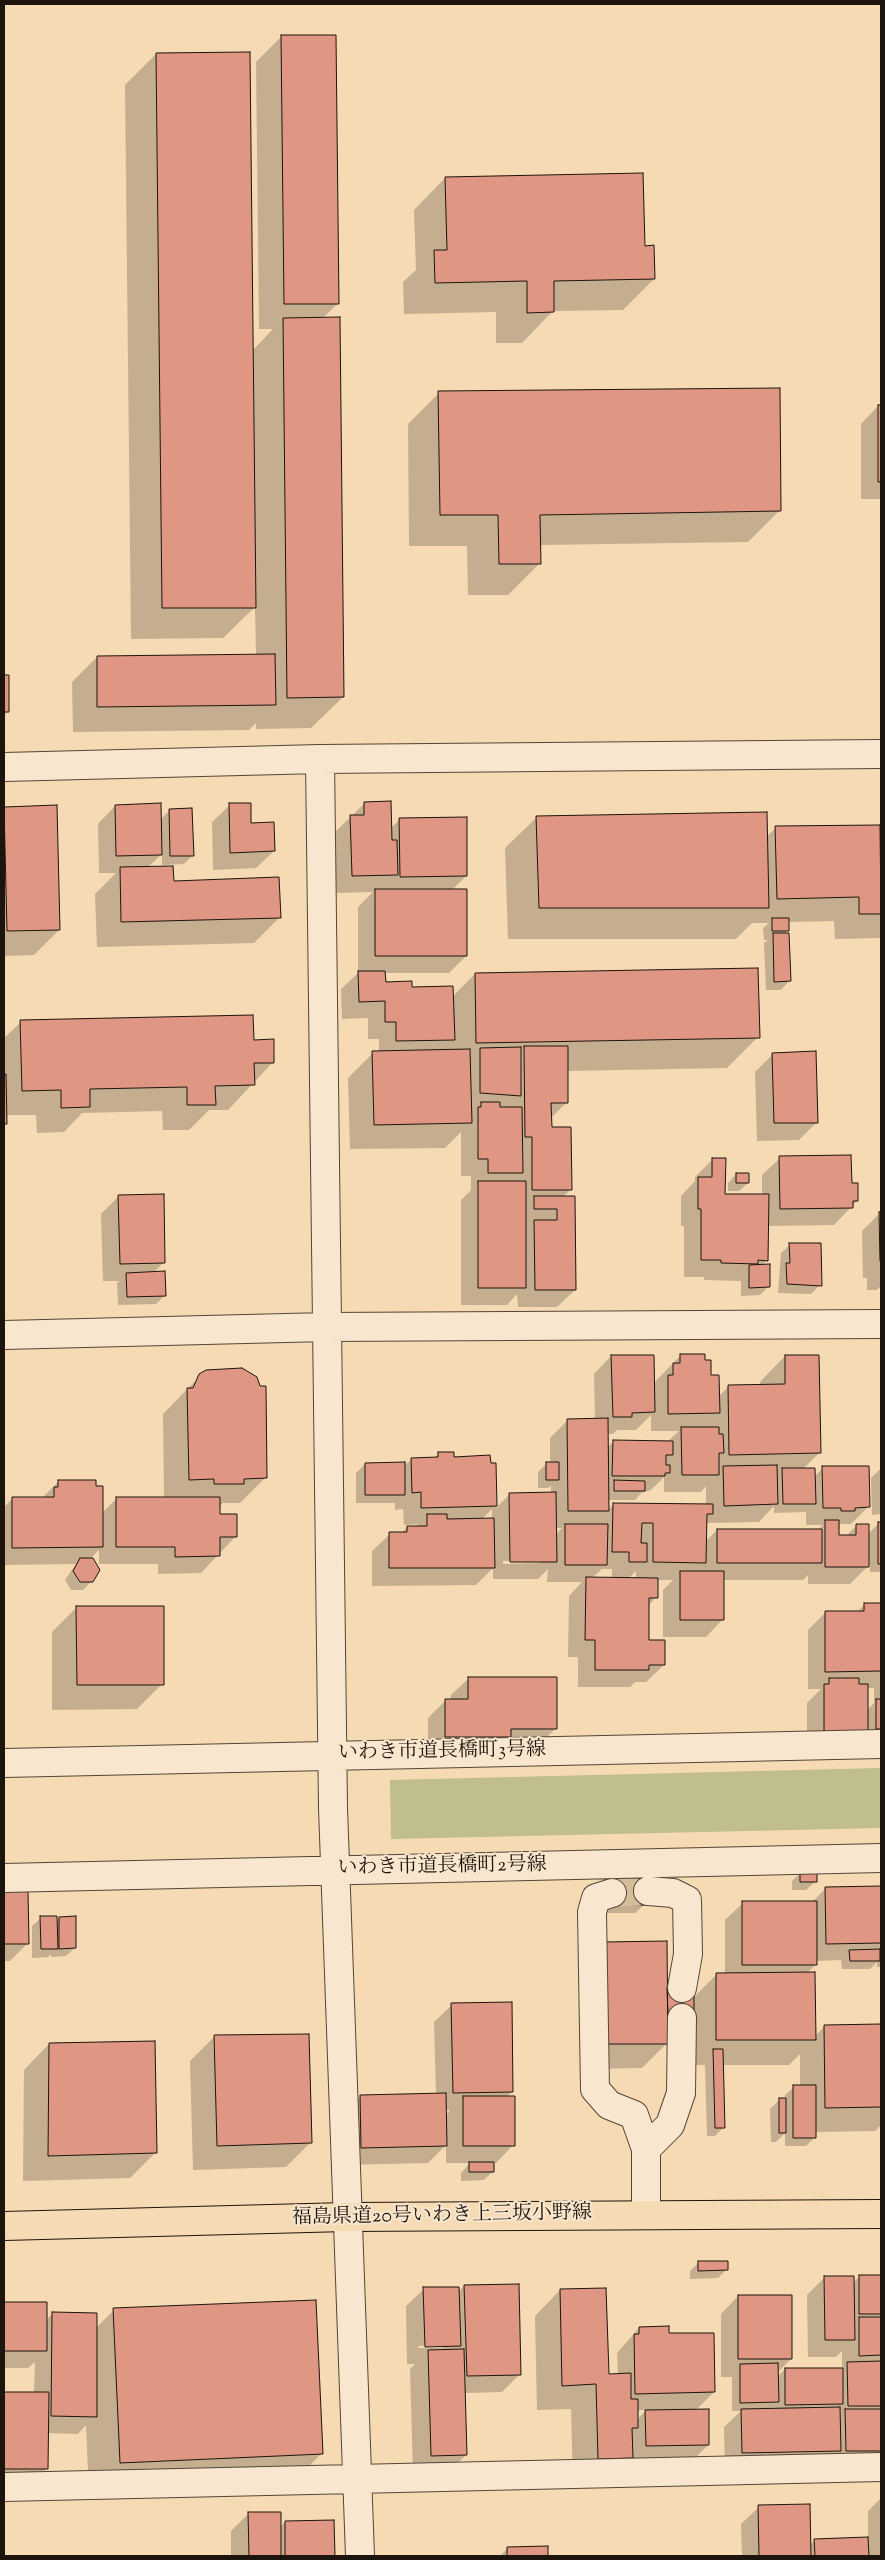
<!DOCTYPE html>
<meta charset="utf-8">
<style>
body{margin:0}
#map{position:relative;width:885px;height:2560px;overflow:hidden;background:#f5dab3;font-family:"Sorts Mill Goudy",serif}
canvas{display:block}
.frame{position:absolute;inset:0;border:5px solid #1d140d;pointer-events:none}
</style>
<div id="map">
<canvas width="885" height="2560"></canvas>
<div class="frame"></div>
</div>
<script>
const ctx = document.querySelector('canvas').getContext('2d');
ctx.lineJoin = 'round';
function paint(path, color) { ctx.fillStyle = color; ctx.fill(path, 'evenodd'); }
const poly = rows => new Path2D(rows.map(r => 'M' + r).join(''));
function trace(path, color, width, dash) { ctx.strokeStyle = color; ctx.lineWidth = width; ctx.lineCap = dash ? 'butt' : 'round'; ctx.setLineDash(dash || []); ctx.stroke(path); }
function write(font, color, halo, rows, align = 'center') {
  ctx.font = font + ' "Sorts Mill Goudy","Noto Serif JP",serif'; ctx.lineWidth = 4; ctx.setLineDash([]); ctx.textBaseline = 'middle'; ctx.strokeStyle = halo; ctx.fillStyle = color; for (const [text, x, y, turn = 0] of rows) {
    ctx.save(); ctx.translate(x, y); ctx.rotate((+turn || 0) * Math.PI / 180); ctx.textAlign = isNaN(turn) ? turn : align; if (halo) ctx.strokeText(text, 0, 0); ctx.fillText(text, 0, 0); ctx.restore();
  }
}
const green = poly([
 [881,1768,881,1828,391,1839,390,1780]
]);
const shadow = poly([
 [281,37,338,303,323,318,343,697,311,728,256,729,256,723,249,730,73,732,72,682,97,657,256,655,255,607,223,638,131,639,125,85,156,54,252,351,273,329,259,329,256,62],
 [445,178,643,247,654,279,623,310,553,311,522,343,496,343,496,312,404,314,403,282,416,270,414,210],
 [439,393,779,511,748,542,539,545,539,564,508,595,468,595,467,546,409,546,408,424],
 [878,406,881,406,881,499,861,499,861,424],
 [4,676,7,676,8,711,4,715],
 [365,803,391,828,400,819,466,876,452,890,466,956,449,973,384,973,385,983,452,997,475,974,758,1037,727,1068,567,1071,567,1102,550,1119,550,1128,571,1189,563,1197,575,1290,557,1307,518,1307,517,1294,507,1305,461,1305,461,1200,471,1190,471,1176,461,1176,461,1132,445,1148,350,1149,348,1078,373,1053,379,1052,379,1039,368,1039,368,1018,342,1019,341,989,358,973,358,907,373,892,335,893,333,834],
 [230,805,274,851,256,868,213,870,212,822],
 [115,806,160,820,170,810,193,855,184,864,162,865,162,854,147,868,172,882,279,918,254,943,97,947,95,894,116,873,99,873,98,824],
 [4,808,59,930,34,955,4,956],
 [537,817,766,837,776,828,881,844,881,938,835,939,834,921,788,922,788,930,784,935,789,981,781,990,766,990,764,943,768,940,764,940,763,928,769,923,752,923,736,939,508,939,505,848],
 [21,1022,253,1041,273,1062,228,1110,209,1110,189,1130,163,1130,162,1111,82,1113,64,1132,37,1133,36,1115,6,1115,4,1126,4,1038],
 [773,1054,817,1122,799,1140,757,1141,755,1072],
 [780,1158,851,1184,857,1201,834,1225,767,1226,767,1260,762,1265,769,1286,760,1295,741,1296,741,1281,704,1280,704,1277,684,1277,684,1226,681,1226,681,1196,695,1181,695,1177,713,1159,724,1195,762,1195,762,1175],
 [736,1174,748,1183,739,1191,728,1191,728,1183],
 [119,1196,164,1262,153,1273,165,1295,156,1304,118,1305,117,1283,120,1281,103,1281,101,1214],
 [880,1213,881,1286,877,1290,867,1290,867,1278,863,1278,862,1231],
 [790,1245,820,1285,811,1294,778,1293,781,1253],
 [681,1355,704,1361,718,1397,729,1386,760,1386,760,1382,785,1356,819,1453,803,1469,814,1477,823,1468,869,1506,851,1524,840,1524,838,1536,846,1536,857,1525,868,1534,878,1524,881,1524,881,1572,870,1572,870,1564,850,1584,808,1584,808,1575,803,1580,723,1580,723,1619,706,1637,663,1637,663,1590,673,1580,656,1580,656,1597,648,1606,648,1641,664,1665,646,1682,635,1682,630,1687,578,1687,578,1657,568,1657,569,1596,582,1582,547,1582,548,1569,538,1579,493,1579,493,1568,476,1585,372,1586,372,1551,390,1534,401,1534,407,1527,415,1527,418,1524,404,1525,403,1509,395,1510,395,1503,356,1503,356,1473,365,1464,403,1467,412,1459,434,1458,439,1453,495,1465,496,1508,510,1494,551,1493,551,1486,548,1488,538,1488,538,1472,547,1463,550,1463,550,1438,568,1420,595,1419,594,1374,611,1356,653,1384],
 [651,1415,651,1431,679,1431,667,1442,613,1442,607,1448,607,1434,613,1434,617,1430,636,1430],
 [664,1477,664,1492,701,1492,706,1486,706,1505,614,1504,608,1510,607,1500,635,1500,641,1493,651,1490],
 [774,1506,774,1513,806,1512,806,1525,823,1525,817,1530,717,1530,705,1542,706,1523,759,1522],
 [492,1509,492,1519,481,1520],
 [555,1528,562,1528,555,1535],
 [503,1561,539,1561,539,1563,503,1564],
 [602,1569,612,1569,612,1579,592,1578],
 [636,1571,636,1579,628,1579],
 [203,1373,265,1478,240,1503,223,1503,219,1507,219,1515,236,1536,201,1573,158,1574,158,1564,99,1564,99,1550,89,1560,92,1581,83,1590,71,1590,65,1580,76,1564,4,1565,4,1507,13,1498,42,1498,59,1481,102,1513,117,1498,164,1498,163,1414],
 [880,1469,881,1514,872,1515,871,1478],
 [865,1604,881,1604,881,1738,868,1738,868,1730,807,1749,807,1703,821,1689,808,1689,808,1630,826,1612,857,1612],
 [867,1688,874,1688,874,1703,867,1710],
 [77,1607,162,1684,137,1709,52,1710,52,1632],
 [469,1678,555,1729,538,1746,428,1755,428,1718,446,1700,451,1700,451,1695],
 [801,1872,815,1882,806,1890,792,1890,792,1881],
 [881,1887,881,1967,877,1967,877,1962,870,1969,842,1969,841,1960,816,1961,816,1964,806,1974,814,2037,825,2026,881,2025,881,2125,875,2131,815,2132,815,2137,806,2146,785,2146,785,2133,776,2142,771,2142,770,2109,779,2100,785,2100,785,2095,794,2087,800,2087,800,2054,789,2065,723,2065,724,2127,715,2136,707,2136,705,2065,691,2065,684,2027,667,2027,667,2043,642,2068,581,2069,666,1990,693,1998,717,1974,725,1974,725,1920,743,1903,811,1903,826,1888],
 [607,1889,644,1905,635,1913,607,1913],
 [27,1892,28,1943,10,1961,4,1961,4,1893],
 [41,1918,56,1921,60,1918,75,1948,66,1956,51,1957,51,1954,48,1957,32,1958,32,1926],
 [452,2005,512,2092,506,2097,513,2145,496,2163,493,2163,493,2171,484,2180,461,2181,461,2173,470,2163,446,2163,446,2145,428,2163,344,2165,343,2114,361,2096,436,2094,434,2022],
 [445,2110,450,2110,445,2116],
 [215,2036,311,2142,286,2167,193,2170,190,2061],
 [49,2044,155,2153,130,2178,23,2181,24,2070],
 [699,2262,727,2269,718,2278,690,2279,690,2271],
 [860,2276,881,2276,881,2468,725,2470,724,2427,741,2411,732,2411,732,2377,721,2377,721,2314,738,2296,791,2359,777,2373,777,2377,785,2369,842,2369,842,2351,836,2357,808,2357,807,2295,825,2277,853,2283],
 [464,2286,520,2374,502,2392,464,2393,466,2455,448,2472,413,2473,410,2369,415,2364,407,2364,406,2306,424,2289,458,2292],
 [443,2345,443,2348,418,2348,418,2346],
 [560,2290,608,2375,618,2375,617,2353,639,2328,667,2335,714,2392,695,2411,708,2445,691,2462,573,2483,571,2409,537,2410,535,2316],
 [637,2410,646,2410,637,2420],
 [4,2304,45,2304,45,2321,53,2313,96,2328,114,2310,322,2453,290,2485,89,2493,86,2425,78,2434,47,2433,47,2468,29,2486,4,2486,4,2394,34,2394,35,2362,28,2368,4,2368],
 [881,2498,881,2556,742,2556,741,2524,759,2507,809,2546,815,2540,868,2538,868,2511],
 [249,2513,279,2528,285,2522,333,2522,333,2556,231,2556,231,2531],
 [508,2548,547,2548,547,2556,500,2556]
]);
const building = poly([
 [281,35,336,35,339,304,284,304,281,35],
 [250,52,256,608,162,608,156,53,250,52],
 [643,173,645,246,654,245,655,279,554,281,554,312,527,313,527,281,435,283,434,250,447,250,445,177,643,173],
 [340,317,344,697,287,698,283,318,340,317],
 [780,388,781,511,540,515,541,564,499,564,498,515,440,515,438,391,780,388],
 [878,405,881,405,881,482,878,482,878,405],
 [275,654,276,705,97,707,97,656,275,654],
 [4,675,9,675,9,712,4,712,4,675],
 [391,801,392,840,397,840,398,875,352,876,350,815,364,815,364,802,391,801],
 [161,803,162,855,116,856,115,805,161,803],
 [229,803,251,803,251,823,274,822,275,851,230,853,229,803],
 [57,805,60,930,7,931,4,807,57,805],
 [192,808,194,856,170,856,169,809,192,808],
 [767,812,769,908,539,908,536,816,767,812],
 [467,817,467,876,400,877,399,818,467,817],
 [880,825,881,914,859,914,859,897,777,899,775,826,880,825],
 [173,866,174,881,279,877,281,918,121,922,120,867,173,866],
 [375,889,467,889,467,956,375,956,375,889],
 [772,918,789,918,789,931,772,931,772,918],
 [773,933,789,933,791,981,774,982,773,933],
 [758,968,760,1038,476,1043,475,973,758,968],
 [358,971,385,971,386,982,412,981,412,987,453,986,455,1040,396,1041,396,1022,385,1022,385,1001,359,1002,358,971],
 [253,1015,254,1040,274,1039,274,1063,254,1063,255,1085,215,1086,216,1105,187,1105,187,1087,90,1089,90,1107,61,1108,61,1090,22,1091,20,1020,253,1015],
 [524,1046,568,1046,568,1103,551,1103,552,1127,571,1127,572,1190,532,1190,532,1137,525,1137,524,1046],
 [521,1047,521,1096,480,1093,480,1048,521,1047],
 [470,1049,472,1123,374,1125,372,1051,470,1049],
 [816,1051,818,1123,774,1123,772,1053,816,1051],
 [4,1074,6,1074,7,1124,4,1124,4,1074],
 [481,1102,500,1102,500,1107,522,1107,523,1173,488,1173,488,1159,478,1159,478,1107,481,1107,481,1102],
 [851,1155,852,1183,858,1183,858,1201,853,1201,853,1208,780,1209,779,1156,851,1155],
 [712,1158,726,1158,725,1194,769,1194,768,1261,758,1260,758,1264,721,1263,721,1260,701,1260,701,1209,698,1209,698,1177,712,1177,712,1158],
 [736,1173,749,1173,749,1183,736,1183,736,1173],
 [478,1181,526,1181,526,1288,478,1288,478,1181],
 [164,1194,165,1263,120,1264,118,1195,164,1194],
 [534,1196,575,1196,576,1290,535,1290,534,1220,557,1220,557,1209,534,1209,534,1196],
 [879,1212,881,1212,881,1261,880,1261,879,1212],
 [789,1243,821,1243,822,1286,787,1284,786,1263,790,1263,789,1243],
 [770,1264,770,1287,749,1288,749,1265,770,1264],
 [165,1271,166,1296,127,1297,126,1273,165,1271],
 [680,1354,705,1354,705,1360,711,1360,711,1375,719,1375,720,1413,668,1414,668,1375,673,1375,673,1363,680,1363,680,1354],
 [611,1355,654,1355,655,1412,632,1413,632,1417,613,1417,611,1355],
 [785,1355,819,1355,821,1453,729,1455,728,1385,785,1384,785,1355],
 [242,1368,257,1377,260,1386,266,1386,267,1478,244,1479,244,1484,214,1484,214,1479,189,1480,187,1388,193,1388,199,1374,206,1370,242,1368],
 [608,1418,609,1511,568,1511,567,1419,608,1418],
 [681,1427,719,1427,719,1434,723,1434,724,1453,719,1453,719,1475,682,1475,681,1427],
 [613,1440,673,1441,673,1455,666,1455,666,1465,670,1465,670,1473,665,1473,665,1476,612,1476,613,1440],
 [438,1452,454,1452,454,1457,490,1455,491,1463,496,1463,497,1506,421,1508,421,1492,412,1493,411,1458,438,1457,438,1452],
 [405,1462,405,1495,365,1495,365,1463,405,1462],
 [546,1462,559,1462,559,1480,546,1480,546,1462],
 [777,1465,778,1504,724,1506,723,1466,777,1465],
 [822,1466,869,1466,870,1507,855,1508,855,1511,841,1511,841,1508,823,1508,822,1466],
 [782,1468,815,1468,816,1504,783,1504,782,1468],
 [58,1480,96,1480,96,1486,103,1486,103,1547,12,1548,12,1497,54,1497,54,1487,58,1487,58,1480],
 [614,1480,645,1481,645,1491,614,1491,614,1480],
 [556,1492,557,1562,510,1562,509,1493,556,1492],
 [116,1497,220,1497,220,1514,237,1514,237,1537,220,1537,220,1556,175,1557,175,1547,116,1547,116,1497],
 [613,1503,713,1504,713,1514,707,1514,706,1563,653,1562,653,1523,642,1523,641,1543,647,1543,647,1562,629,1562,629,1552,612,1552,613,1503],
 [427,1514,447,1514,447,1519,494,1518,495,1568,389,1568,389,1532,407,1532,407,1526,427,1526,427,1514],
 [825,1520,839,1520,839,1535,856,1535,856,1524,869,1524,869,1567,825,1567,825,1520],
 [878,1522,881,1522,881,1564,878,1564,878,1522],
 [565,1524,608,1524,607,1565,565,1565,565,1524],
 [717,1529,822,1529,822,1563,717,1563,717,1529],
 [80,1558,93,1558,100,1570,93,1582,80,1582,73,1571,80,1558],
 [680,1571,724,1571,724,1620,680,1620,680,1571],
 [586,1577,658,1578,658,1598,649,1598,649,1640,665,1640,665,1665,649,1665,649,1670,595,1670,595,1640,585,1640,586,1577],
 [864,1603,881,1603,881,1671,825,1672,825,1611,864,1611,864,1603],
 [76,1606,164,1606,164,1685,77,1685,76,1606],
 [468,1677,557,1677,557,1729,511,1729,511,1737,445,1737,445,1699,468,1699,468,1677],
 [829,1678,859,1678,859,1684,868,1684,868,1732,824,1732,824,1684,829,1684,829,1678],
 [876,1699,881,1699,881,1729,876,1729,876,1699],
 [800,1871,817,1871,817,1882,800,1882,800,1871],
 [615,1879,645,1879,645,1905,615,1905,615,1879],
 [881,1886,881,1943,826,1944,825,1887,881,1886],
 [4,1891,28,1891,29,1944,4,1944,4,1891],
 [742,1901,817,1901,817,1965,742,1965,742,1901],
 [40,1916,57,1916,58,1949,41,1949,40,1916],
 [76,1916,76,1948,59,1949,59,1917,76,1916],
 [667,1941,668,2044,606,2044,604,1942,667,1941],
 [880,1949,880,1961,850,1961,849,1950,880,1949],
 [815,1972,816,2040,716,2040,716,1973,815,1972],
 [667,1988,694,1988,694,2018,668,2018,667,1988],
 [512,2002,513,2092,453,2093,451,2003,512,2002],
 [881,2024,881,2107,825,2108,824,2025,881,2024],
 [309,2034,312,2143,217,2146,214,2035,309,2034],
 [155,2041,157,2153,48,2156,49,2043,155,2041],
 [713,2049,723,2049,725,2128,715,2128,713,2049],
 [793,2085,816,2085,816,2138,793,2138,793,2085],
 [446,2093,447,2146,361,2148,360,2095,446,2093],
 [463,2096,515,2096,515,2146,463,2146,463,2096],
 [779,2098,786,2098,786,2133,779,2133,779,2098],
 [469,2162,494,2162,494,2172,469,2172,469,2162],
 [698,2261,728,2261,728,2270,698,2271,698,2261],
 [859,2275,881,2275,881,2314,859,2314,859,2275],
 [824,2276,854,2276,855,2340,825,2340,824,2276],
 [519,2284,521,2375,467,2376,464,2285,519,2284],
 [423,2287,459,2287,461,2346,425,2347,423,2287],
 [606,2288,609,2374,631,2373,631,2399,638,2399,638,2428,632,2428,633,2458,598,2459,596,2384,562,2386,560,2289,606,2288],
 [738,2295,792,2295,792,2359,738,2359,738,2295],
 [316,2300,323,2454,120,2463,113,2308,316,2300],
 [4,2302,47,2302,47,2351,4,2351,4,2302],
 [52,2312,97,2313,97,2417,51,2416,52,2312],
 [859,2317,881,2317,881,2355,859,2356,859,2317],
 [669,2326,669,2333,714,2333,715,2392,635,2394,634,2334,639,2334,639,2327,669,2326],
 [464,2349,467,2455,431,2456,428,2350,464,2349],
 [881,2361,881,2406,848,2406,847,2362,881,2361],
 [778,2363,779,2402,740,2403,740,2364,778,2363],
 [785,2368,843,2368,843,2404,785,2405,785,2368],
 [4,2392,49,2392,48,2469,4,2469,4,2392],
 [840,2407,841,2451,742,2453,741,2409,840,2407],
 [709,2409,709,2445,646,2446,645,2410,709,2409],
 [845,2409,881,2409,881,2451,846,2451,845,2409],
 [810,2504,811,2556,759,2556,758,2505,810,2504],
 [248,2512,281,2512,281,2556,249,2556,248,2512],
 [334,2520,335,2556,285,2556,285,2521,334,2520],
 [868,2537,869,2556,815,2556,814,2539,868,2537],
 [548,2546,548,2556,507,2556,507,2547,548,2546]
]);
const minorTunnel = poly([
 [612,1893,648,1891]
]);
const minor = poly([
 [320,759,333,1808,360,2556],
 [4,767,320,759,881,754],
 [4,1335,326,1327,881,1324],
 [4,1763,881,1744],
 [4,1878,881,1858],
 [648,1891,673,1893,687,1900,688,1954,682,1988],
 [612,1893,596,1898,592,1912,595,2089,609,2105,634,2115,646,2149,646,2215],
 [646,2149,670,2125,681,2093,682,2018],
 [4,2487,881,2467]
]);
const major = poly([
 [4,2226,346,2217,881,2214]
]);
const streetNames = [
 ["いわき市道長橋町3号線",442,1753,-1],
 ["いわき市道長橋町2号線",442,1868,-1],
 ["福島県道20号いわき上三坂小野線",442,2217,-1]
];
paint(green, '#c0be8a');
paint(shadow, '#0003');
paint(building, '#df9682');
trace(building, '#1d140d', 1);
trace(minorTunnel, '#d5bc9a', 28, [28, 14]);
trace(minor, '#534636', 30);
trace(major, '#1d140d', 30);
trace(minor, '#f8e7ce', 28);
trace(major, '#f5dab3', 28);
write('20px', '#1d140d', '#f8e7ce', streetNames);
</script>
